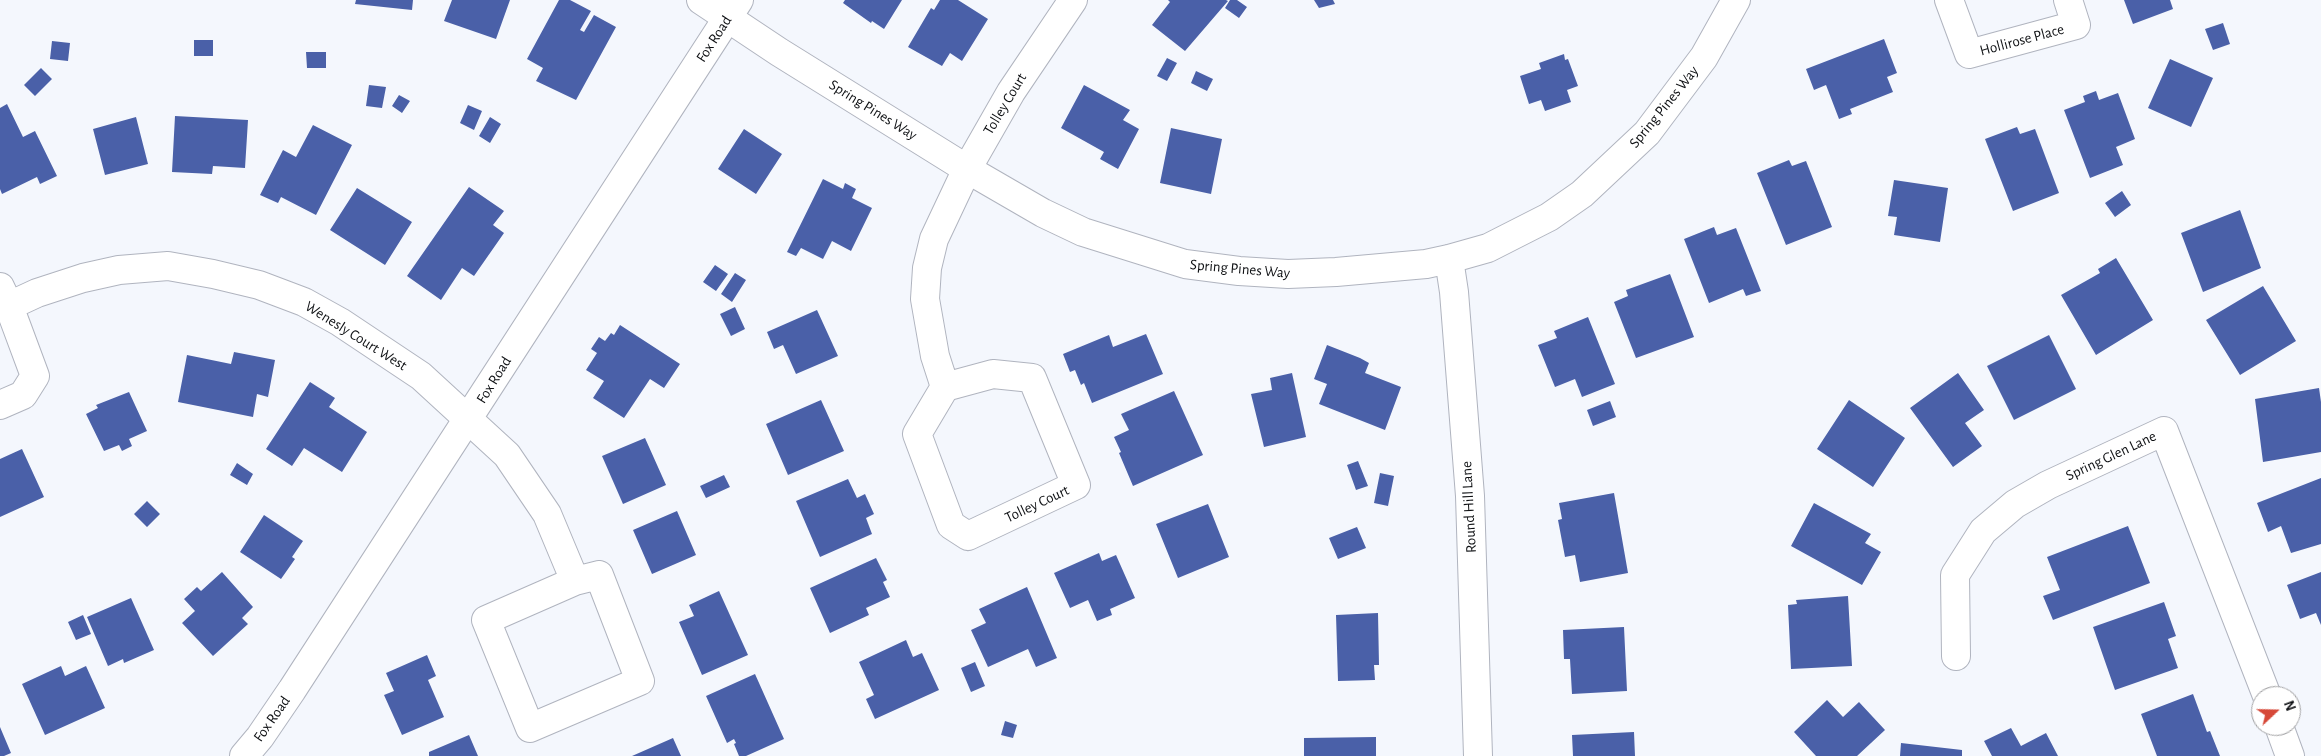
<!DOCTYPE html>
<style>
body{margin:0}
#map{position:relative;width:2321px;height:756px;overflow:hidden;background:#f4f7fd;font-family:"Alegreya Sans",sans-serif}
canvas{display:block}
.north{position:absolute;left:2251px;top:686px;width:50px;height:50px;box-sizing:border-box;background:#fff;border:1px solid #9f9fa1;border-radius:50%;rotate:69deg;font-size:14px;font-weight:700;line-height:20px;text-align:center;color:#0e1013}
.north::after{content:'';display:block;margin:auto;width:18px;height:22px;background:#d64939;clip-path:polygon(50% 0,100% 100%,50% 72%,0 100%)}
</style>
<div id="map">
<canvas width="2321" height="756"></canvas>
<div class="north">N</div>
</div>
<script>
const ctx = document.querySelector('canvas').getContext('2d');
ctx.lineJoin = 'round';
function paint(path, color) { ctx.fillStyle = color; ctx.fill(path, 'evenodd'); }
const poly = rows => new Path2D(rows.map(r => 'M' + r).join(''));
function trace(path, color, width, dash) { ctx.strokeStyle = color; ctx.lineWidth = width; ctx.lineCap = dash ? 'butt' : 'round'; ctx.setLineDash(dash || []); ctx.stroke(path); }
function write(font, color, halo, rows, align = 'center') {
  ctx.font = font + ' "Alegreya Sans",sans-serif'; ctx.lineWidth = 4; ctx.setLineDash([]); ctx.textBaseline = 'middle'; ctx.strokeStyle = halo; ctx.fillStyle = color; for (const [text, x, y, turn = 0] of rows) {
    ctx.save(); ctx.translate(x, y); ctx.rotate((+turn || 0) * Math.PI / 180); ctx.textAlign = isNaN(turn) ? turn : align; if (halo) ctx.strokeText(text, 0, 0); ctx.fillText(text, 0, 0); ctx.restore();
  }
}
const building = poly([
 [356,0,413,0,412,10,355,4],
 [452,0,510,0,496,39,444,21],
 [559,0,570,0,591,11,580,30,584,32,594,15,616,27,576,100,536,81,543,68,527,59],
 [845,0,902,0,884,29,872,21,871,23,843,3],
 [940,0,958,0,988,19,962,61,950,53,942,66,908,47,931,8,934,10],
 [1168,0,1226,0,1228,1,1185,51,1152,25,1170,2],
 [1230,0,1237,0,1247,7,1239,18,1225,8],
 [1314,0,1333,0,1335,4,1319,8],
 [2124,0,2170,0,2173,9,2133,24],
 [2223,23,2230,44,2213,50,2205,29],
 [1884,39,1897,73,1887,77,1893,92,1850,109,1852,114,1839,119,1826,85,1814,90,1806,69],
 [194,40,213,40,213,56,194,56],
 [52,41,70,43,68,61,50,59],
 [306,52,326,52,326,68,307,68],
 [1564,54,1565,60,1568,59,1578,86,1567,90,1571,102,1545,111,1541,100,1529,104,1520,76,1541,69,1539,63],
 [1167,58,1177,63,1167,81,1157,76],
 [2170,59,2213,78,2191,127,2148,108],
 [41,68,52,79,35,96,24,85],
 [1196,71,1213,79,1207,91,1191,83],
 [369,85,386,87,382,108,366,106],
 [1084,85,1130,110,1123,120,1139,129,1118,169,1100,159,1104,152,1061,128],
 [2096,91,2099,100,2118,93,2135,139,2116,147,2123,165,2090,178,2064,110,2085,102,2083,96],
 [399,95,410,101,402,113,392,106],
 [7,104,23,137,35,131,57,176,40,184,37,177,2,194,0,189,0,108],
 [468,105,482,111,474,130,460,123],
 [175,116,248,120,245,168,213,166,212,174,172,172],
 [136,117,148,164,105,175,93,129],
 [490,117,501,124,490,143,479,136],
 [313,125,352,145,316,215,281,197,278,203,260,195,283,150,296,157],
 [2017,127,2020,134,2035,129,2059,193,2013,211,1985,139],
 [1171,128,1222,139,1211,194,1160,183],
 [744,129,782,154,756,194,718,169],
 [1789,160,1792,166,1806,161,1832,227,1786,245,1757,173],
 [823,179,843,189,845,183,856,189,852,198,872,208,851,251,832,241,823,259,801,248,796,256,787,252],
 [1894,180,1948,188,1940,242,1894,235,1897,217,1888,216],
 [469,187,504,211,493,225,504,233,474,276,462,268,441,300,407,276],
 [357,188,412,222,385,265,330,230],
 [2122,191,2131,205,2115,217,2105,203],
 [2240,210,2261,268,2203,292,2181,233],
 [1714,227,1717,235,1736,228,1761,291,1746,296,1743,289,1709,303,1684,239],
 [2116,258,2153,320,2096,355,2061,295,2100,273,2098,269],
 [715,265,728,274,716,291,703,282],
 [735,273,746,280,732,302,721,294],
 [1670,274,1694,337,1636,358,1614,302,1628,296,1626,290],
 [2263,286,2296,341,2240,375,2206,320],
 [735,307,745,329,731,336,720,314],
 [817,310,838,356,796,374,783,345,774,349,767,332],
 [1588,317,1615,384,1582,397,1575,379,1555,387,1538,345,1557,338,1554,331],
 [620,325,680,364,664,388,650,379,624,418,593,398,604,381,586,370,597,353,591,349,599,337,605,341,611,333,614,335],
 [1146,334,1163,374,1092,403,1084,383,1081,385,1075,370,1070,372,1063,354,1109,335,1113,347],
 [2049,335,2076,389,2014,420,1987,366],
 [1327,345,1360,358,1369,363,1365,373,1401,387,1385,430,1319,404,1327,384,1314,379],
 [234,352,275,360,268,397,257,394,253,417,178,402,187,355,231,364],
 [1292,373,1306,437,1264,447,1251,394,1272,390,1270,378],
 [1958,373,1984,410,1965,423,1982,446,1953,467,1910,408],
 [310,382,335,398,329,407,367,432,342,472,304,448,292,466,266,449],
 [2319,388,2321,402,2321,452,2263,462,2255,399],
 [1174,391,1203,455,1133,486,1119,453,1121,452,1114,437,1129,430,1121,414],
 [129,392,147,431,129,439,132,446,122,451,119,445,104,451,86,414,98,408,96,405],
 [821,400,844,451,788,475,766,424],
 [1849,400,1905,438,1873,487,1817,449],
 [1610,401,1616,417,1593,426,1587,410],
 [645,438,666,485,623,504,602,456],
 [22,449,44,497,0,517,0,459],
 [1358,461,1368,486,1356,490,1347,465],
 [237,463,253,474,247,485,230,475],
 [1380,473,1394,476,1388,506,1374,503],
 [724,475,730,487,706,498,700,486],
 [2321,478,2321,544,2291,553,2281,526,2268,532,2257,503],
 [848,479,857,498,865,494,874,514,866,518,872,534,820,557,796,501],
 [1614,493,1628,573,1580,582,1575,555,1565,557,1558,520,1562,519,1559,503],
 [147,501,160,514,147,527,134,514],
 [1814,503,1871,534,1865,543,1881,552,1862,585,1791,546],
 [1208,504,1229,557,1178,578,1156,524],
 [677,511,696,555,652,574,633,530],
 [264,515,303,541,292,557,295,559,281,579,240,552],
 [2128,526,2150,583,2053,620,2043,596,2060,590,2047,557],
 [1357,527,1366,548,1338,559,1329,538],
 [1099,553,1102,561,1116,555,1135,598,1110,609,1112,615,1097,621,1088,600,1070,608,1054,573],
 [876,558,887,580,883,582,890,597,866,608,869,615,830,633,810,588],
 [222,572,253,607,242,618,248,624,213,656,182,623,195,611,184,599,197,587,201,591],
 [2321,572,2321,625,2316,613,2300,619,2287,585],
 [1027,587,1057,658,1036,667,1028,649,988,667,971,630,986,623,979,609],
 [719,591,748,655,702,675,679,622,694,616,689,605],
 [1848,596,1852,666,1791,669,1788,605,1797,604,1796,600],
 [131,598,154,650,124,663,123,659,108,666,87,617],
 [2164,602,2176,636,2168,639,2178,668,2115,690,2093,627],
 [1378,613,1379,665,1374,665,1375,680,1338,681,1336,615],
 [83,615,91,634,76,640,68,622],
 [1624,627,1627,691,1572,694,1570,659,1564,659,1563,630],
 [906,640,913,657,922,653,939,690,875,719,866,699,874,695,859,662],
 [427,655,436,676,428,680,444,717,402,735,384,695,394,691,386,673],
 [975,662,985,686,971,692,961,668],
 [61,666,65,676,86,666,105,708,45,735,22,684],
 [755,674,784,739,746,756,739,756,734,744,736,743,734,739,727,743,706,696],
 [2193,694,2207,732,2210,731,2220,756,2157,756,2141,714],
 [1827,700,1843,717,1859,702,1885,730,1857,756,1816,756,1794,732],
 [1005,721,1017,725,1013,738,1001,735],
 [0,727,11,753,4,756,0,756],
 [2011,728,2021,746,2046,733,2058,756,1992,756,1984,741],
 [1634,732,1635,756,1573,756,1572,735],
 [469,735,478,756,429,756,429,752],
 [1376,737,1376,756,1304,756,1304,738],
 [673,738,681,756,632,756],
 [1901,743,1962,750,1962,756,1900,756]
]);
const minor = poly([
 [701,0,779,52,967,169,1043,213,1083,232,1185,264,1239,271,1288,274,1336,272,1426,264,1449,259,1488,248,1549,217,1582,194,1647,133,1704,57,1736,0],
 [1949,0,1969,54,2076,25,2068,0],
 [1449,259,1454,292,1470,496,1478,756],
 [0,287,9,306,35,376,23,395,0,405],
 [9,306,37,293,83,278,119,270,168,266,213,274,259,285,304,302,340,322,421,376,507,455,547,514,575,581],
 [993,374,1032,378,1076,485,968,536,951,525,917,434,945,387,993,374],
 [945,387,935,356,925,299,927,268,934,239,967,169,1011,92,1073,0],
 [599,575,640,681,530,728,486,620,575,581,599,575],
 [1956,656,1955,575,1983,531,2015,504,2048,485,2164,431,2267,696],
 [2279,726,2290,756]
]);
const tertiary = poly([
 [244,756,260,737,292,690,739,0]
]);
const streetNames = [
 ["Fox Road",714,39,-57],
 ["Hollirose Place",2022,40,-15],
 ["Tolley Court",1005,104,-59],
 ["Spring Pines Way",1664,107,-51],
 ["Spring Pines Way",873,110,32],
 ["Spring Pines Way",1240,269,5],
 ["Wenesly Court West",356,336,32],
 ["Fox Road",494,380,-58],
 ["Spring Glen Lane",2111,456,-25],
 ["Tolley Court",1037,504,-25],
 ["Round Hill Lane",1469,507,-93],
 ["Fox Road",272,719,-55]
];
paint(building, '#4a60a8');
trace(minor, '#b0b4bf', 30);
trace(tertiary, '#b0b4bf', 30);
trace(minor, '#fff', 28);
trace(tertiary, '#fff', 28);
write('15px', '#0e1013', '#fff', streetNames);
</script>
